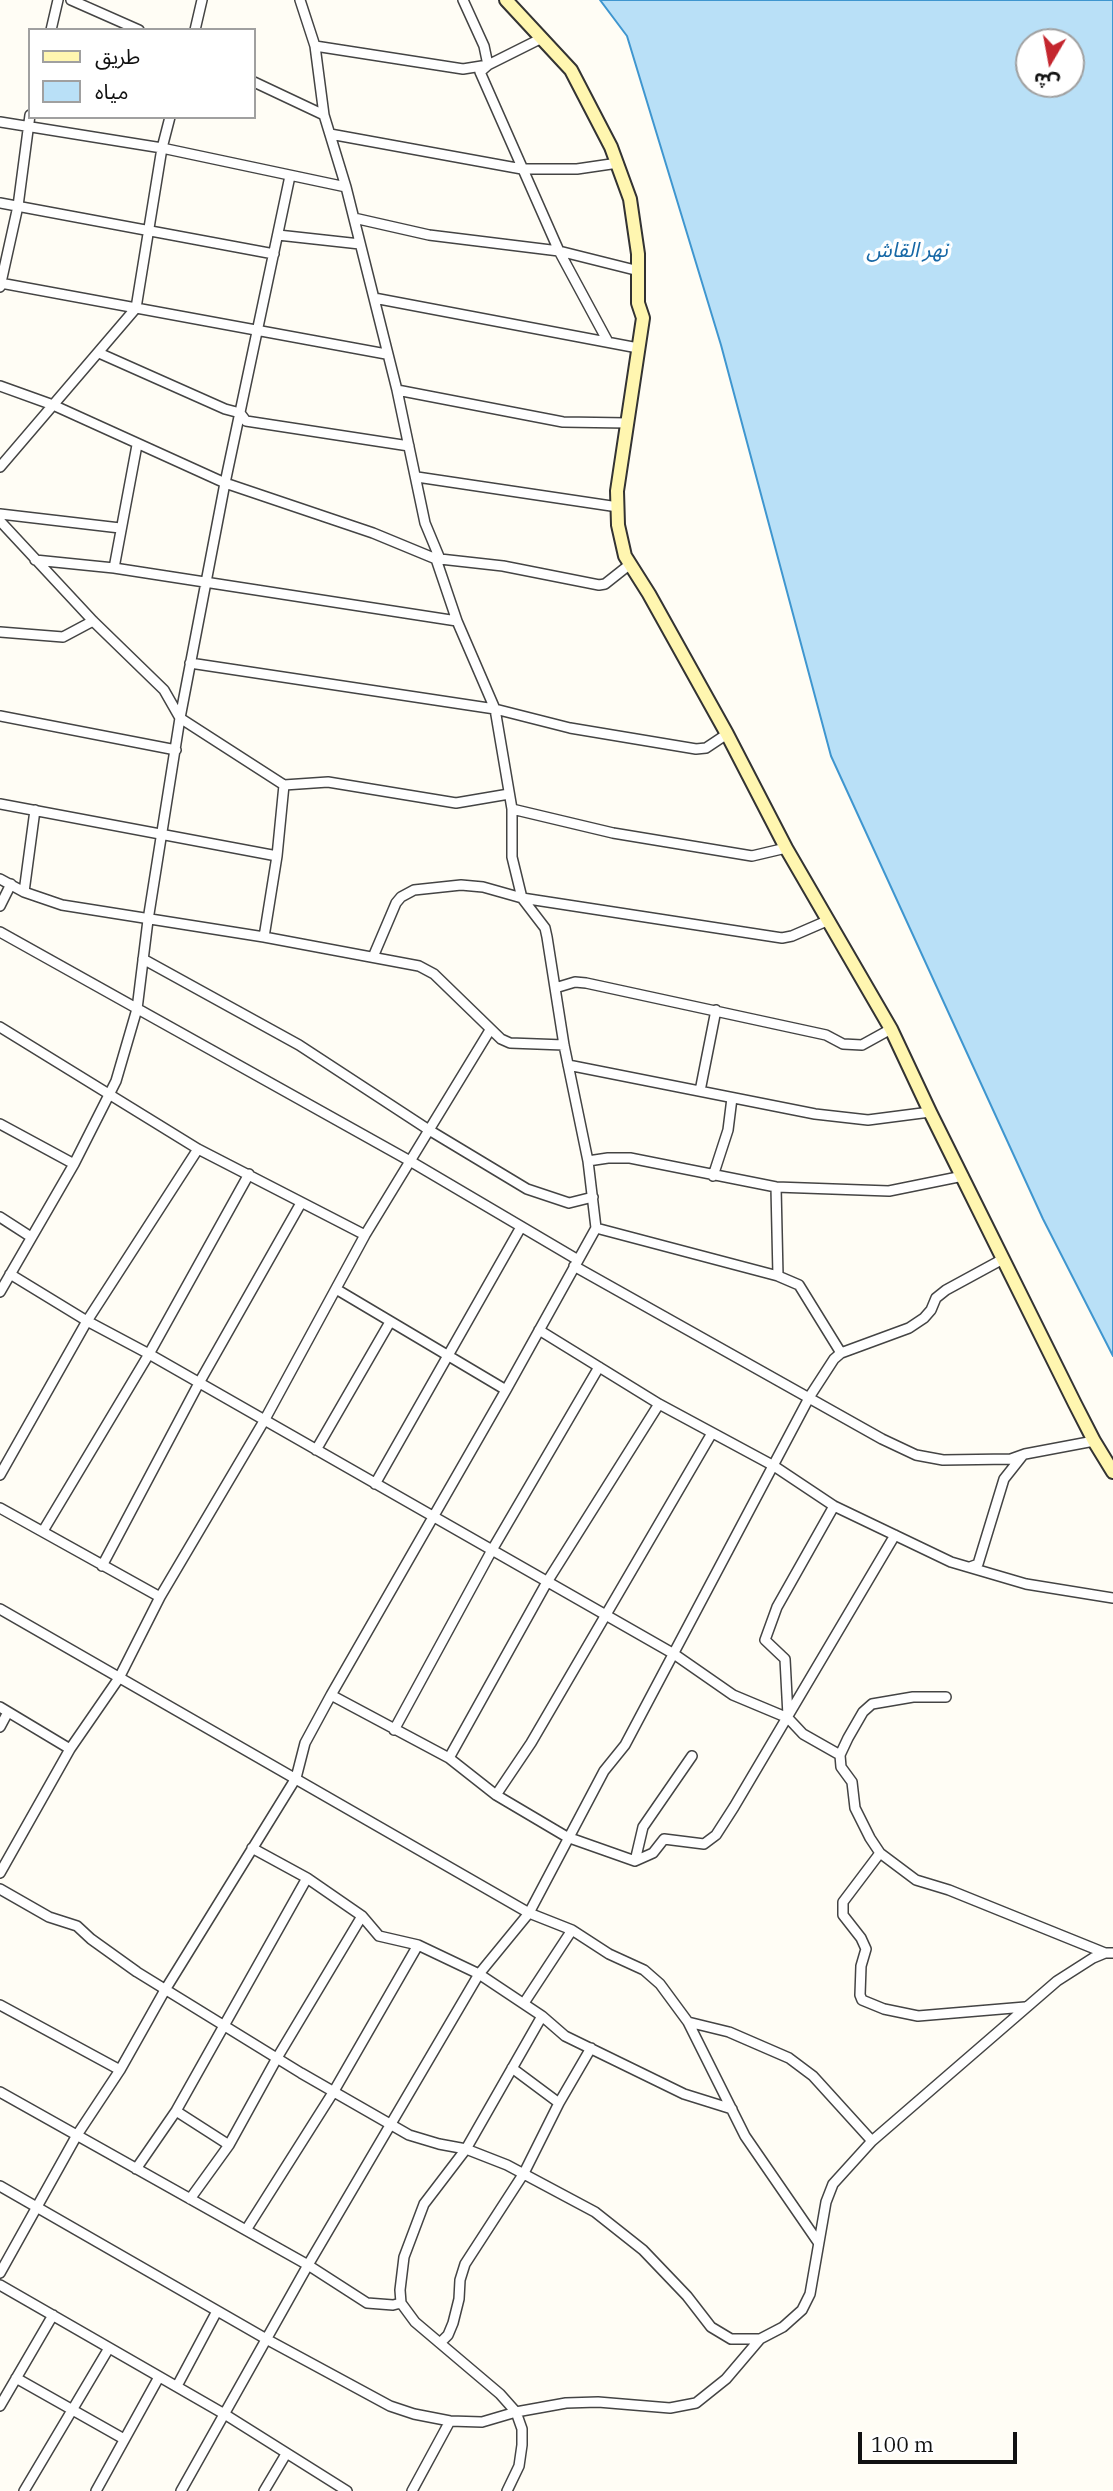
<!DOCTYPE html>
<meta charset="utf-8">
<style>
body{margin:0}
#map{position:relative;width:1113px;height:2491px;overflow:hidden;background:#fffdf5;font-family:"IBM Plex Serif","Noto Sans Arabic",serif}
canvas{display:block}
.legend{position:absolute;left:28px;top:28px;width:228px;height:91px;box-sizing:border-box;background:#fff;border:2px solid #a0a0a0;margin:0;padding:9px 12px;list-style:none;font-size:21px;color:#111}
.legend li{display:flex;align-items:center;gap:14px;height:35px}
.legend b{width:35px;border:2px solid #a0a0a0}
.north{position:absolute;left:1015px;top:28px;width:70px;height:70px;box-sizing:border-box;background:#fff;border:2px solid #a0a0a0;border-radius:50%;rotate:190deg;font-size:19px;font-weight:700;line-height:28px;text-align:center;color:#111}
.north::after{content:'';display:block;margin:auto;width:24px;height:32px;background:#c4262e;clip-path:polygon(50% 0,100% 100%,50% 72%,0 100%)}
.scale{position:absolute;left:858px;top:2432px;width:159px;height:32px;box-sizing:border-box;border:4px solid #111;border-top:0;padding-left:9px;font-size:21px;line-height:24px;white-space:nowrap;color:#111;-webkit-text-stroke:5px #fff;paint-order:stroke}
</style>
<div id="map">
<canvas width="1113" height="2491"></canvas>
<ul class="legend">
<li><b style="height:9px;background:#fff6b0"></b>طريق</li>
<li><b style="height:19px;background:#b9e0f7"></b>مياه</li>
</ul>
<div class="north">ش</div>
<div class="scale">100 m</div>
</div>
<script>
const ctx = document.querySelector('canvas').getContext('2d');
ctx.lineJoin = 'round';
function paint(path, color) { ctx.fillStyle = color; ctx.fill(path, 'evenodd'); }
const poly = rows => new Path2D(rows.map(r => 'M' + r).join(''));
function trace(path, color, width, dash) { ctx.strokeStyle = color; ctx.lineWidth = width; ctx.lineCap = dash ? 'butt' : 'round'; ctx.setLineDash(dash || []); ctx.stroke(path); }
function write(font, color, halo, rows, align = 'center') {
  ctx.font = font + ' "IBM Plex Serif","Noto Sans Arabic",serif'; ctx.lineWidth = 7; ctx.setLineDash([]); ctx.textBaseline = 'middle'; ctx.strokeStyle = halo; ctx.fillStyle = color; for (const [text, x, y, turn = 0] of rows) {
    ctx.save(); ctx.translate(x, y); ctx.rotate((+turn || 0) * Math.PI / 180); ctx.textAlign = isNaN(turn) ? turn : align; if (halo) ctx.strokeText(text, 0, 0); ctx.fillText(text, 0, 0); ctx.restore();
  }
}
const water = poly([
 [600,0,1113,0,1113,1356,1043,1219,831,756,721,345,627,36,600,0],
 [1029,42,1071,42,1071,84,1029,84,1029,42]
]);
const minor = poly([
 [71,0,139,30],
 [463,0,484,46,488,65,480,72,559,251,607,340],
 [51,30,58,0],
 [195,30,202,0],
 [315,46,463,69,488,65,542,38],
 [254,82,324,115],
 [0,122,162,148,346,187],
 [330,134,522,169,577,169,618,163],
 [0,203,274,254],
 [354,218,429,235,559,251,639,271],
 [278,235,360,244],
 [0,283,386,354],
 [0,287,18,206,30,115],
 [374,298,638,348],
 [99,353,225,409,240,413,246,421,409,446],
 [0,386,53,405,225,483,373,533,436,559],
 [397,390,563,422,627,423],
 [0,467,136,308,162,148,170,117],
 [417,477,618,507],
 [0,514,120,528],
 [0,521,93,621,164,690,180,718,148,920,137,1009,116,1081,74,1164,0,1292],
 [440,559,503,566,599,585,605,584,629,565],
 [35,560,114,568,457,621],
 [114,568,137,445],
 [0,632,63,637,93,621],
 [190,663,495,709,570,728,696,749,706,748,727,734],
 [0,716,176,750],
 [284,785,328,782,456,803,509,794],
 [0,804,277,856],
 [512,809,613,833,752,856,786,848],
 [0,879,24,892,62,905,264,937,419,966,434,974,501,1039,510,1043,564,1045],
 [24,892,35,810],
 [0,906,11,884],
 [0,932,410,1161,578,1260],
 [264,937,277,856,284,785,180,718,225,483,290,176],
 [373,957,396,903,401,897,414,890,461,885,483,887,522,898,782,938,792,936,829,920],
 [143,959,299,1045,429,1130,527,1189,569,1203,593,1197],
 [555,988,575,982,586,983,826,1035,843,1044,862,1045,891,1029],
 [0,1027,198,1149,365,1235],
 [568,1065,815,1114,868,1120,930,1112],
 [700,1091,716,1010],
 [0,1124,74,1164],
 [588,1161,608,1158,630,1158,776,1187,889,1191,963,1176],
 [713,1176,728,1130,732,1098],
 [776,1187,778,1276],
 [0,1217,31,1237],
 [596,1228,778,1276,799,1285,841,1353],
 [574,1266,882,1439,916,1455,943,1460,1011,1459,1025,1454,1094,1441],
 [10,1274,87,1321,149,1354,674,1654,733,1695,788,1718,803,1734,840,1755],
 [336,1289,506,1390],
 [539,1330,659,1404,774,1466,834,1506,951,1562,1026,1584,1113,1598],
 [316,1450,390,1322],
 [0,1475,87,1321,198,1149],
 [375,1484,521,1227],
 [0,1508,160,1597],
 [43,1531,149,1354,249,1174],
 [102,1566,199,1383,301,1203],
 [970,1567,978,1564,1004,1479,1023,1455],
 [0,1609,529,1913,572,1930,609,1954,644,1970,660,1984,688,2022,745,2136,818,2242],
 [331,1695,449,1758,496,1795,567,1837,635,1861,653,1853,664,1839,704,1844,716,1835,734,1807,895,1535],
 [946,1697,913,1697,872,1704,863,1712,848,1738,840,1755,841,1767,852,1782,855,1808,870,1838,880,1853,916,1880,949,1890,1105,1953],
 [0,1707,70,1749],
 [788,1716,785,1659,765,1640,777,1607,834,1506],
 [0,1727,8,1712],
 [394,1730,492,1550,599,1367],
 [449,1758,547,1582,659,1404],
 [496,1795,531,1743,712,1433],
 [252,1848,307,1878,362,1916,379,1936,418,1945,479,1974,542,2016,565,2036,684,2094,732,2109],
 [880,1853,843,1902,843,1915,861,1938,866,1949,861,1966,860,1995,862,2000,884,2009,918,2016,1025,2007],
 [635,1861,643,1827,692,1756],
 [0,1873,70,1749,119,1678,160,1597,264,1421,365,1235,490,1030],
 [0,1889,49,1917,77,1926,91,1939,137,1972,301,2073,409,2135,439,2144,466,2149,507,2165,595,2212,643,2250,687,2296,711,2327,731,2339,760,2339,783,2327,802,2310,810,2294,826,2202,833,2184,872,2141,1057,1981,1093,1958,1105,1953,1113,1953],
 [524,2003,572,1930],
 [0,2005,120,2070],
 [688,2022,729,2032,789,2058,813,2076,872,2141],
 [512,2068,559,2103],
 [0,2092,308,2265,367,2303,393,2305,401,2303],
 [176,2111,229,2145],
 [136,2169,176,2111,307,1878],
 [0,2186,268,2340,390,2406,414,2414,450,2421,482,2422,516,2412,566,2403,598,2402,670,2408,696,2403,726,2379,760,2339],
 [190,2199,229,2145,277,2058,362,1916],
 [246,2230,334,2091,418,1945],
 [0,2273,77,2135,120,2070,165,1990,296,1778,305,1743,331,1695,506,1390,596,1228,588,1161,564,1045,547,937,545,928,522,898,512,857,512,809,495,709,457,621,436,559,440,559,425,523,397,390,346,187,324,115,315,46,300,0],
 [0,2285,226,2415,347,2491],
 [440,2343,448,2335,453,2323,459,2299,460,2280,465,2264,524,2173,559,2103,591,2048],
 [16,2378,124,2439],
 [177,2386,217,2311],
 [0,2406,53,2315],
 [24,2491,109,2348],
 [96,2491,159,2377],
 [181,2491,308,2265,479,1974,529,1913,604,1771,625,1745,810,1396,834,1359,841,1353,909,1328,924,1318,931,1310,936,1298,946,1290,1003,1259],
 [264,2491,286,2454],
 [412,2491,450,2421],
 [507,2491,519,2466,522,2445,522,2429,516,2412,500,2394,415,2322,401,2303,400,2290,404,2257,424,2204,466,2149,542,2016]
]);
const secondary = poly([
 [506,0,571,70,611,147,630,199,638,254,638,303,643,318,617,491,618,525,625,556,649,594,727,734,786,848,891,1029,930,1112,1075,1404,1094,1441,1113,1472]
]);
const waterNames = [
 ["نهر القاش",907,251]
];
paint(water, '#b9e0f7');
trace(water, '#3f96cf', 2);
trace(minor, '#444', 12);
trace(secondary, '#333', 16);
trace(minor, '#fff', 9);
trace(secondary, '#fff6b0', 12);
write('italic 21px', '#1768a6', '#fff', waterNames);
</script>
